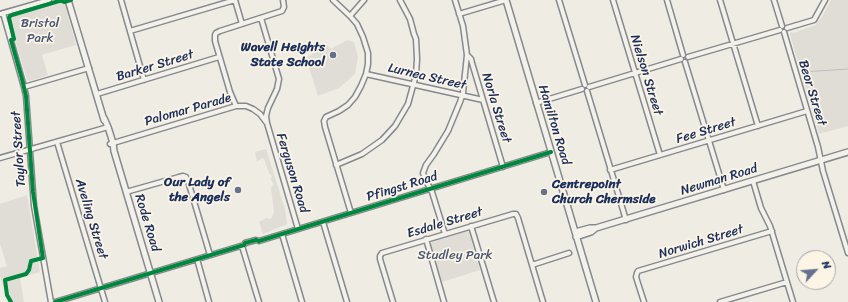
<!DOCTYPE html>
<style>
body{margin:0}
#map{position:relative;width:848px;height:302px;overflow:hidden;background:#efece4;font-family:Sriracha,sans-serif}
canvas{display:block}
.north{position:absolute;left:796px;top:250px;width:40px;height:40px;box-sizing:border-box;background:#fcf5e5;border:1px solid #a2a6af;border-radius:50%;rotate:64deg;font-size:11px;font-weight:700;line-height:16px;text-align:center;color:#1b2f5e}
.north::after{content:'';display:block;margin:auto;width:14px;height:18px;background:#65718d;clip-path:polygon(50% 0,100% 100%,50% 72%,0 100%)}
</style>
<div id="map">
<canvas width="848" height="302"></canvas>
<div class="north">N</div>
</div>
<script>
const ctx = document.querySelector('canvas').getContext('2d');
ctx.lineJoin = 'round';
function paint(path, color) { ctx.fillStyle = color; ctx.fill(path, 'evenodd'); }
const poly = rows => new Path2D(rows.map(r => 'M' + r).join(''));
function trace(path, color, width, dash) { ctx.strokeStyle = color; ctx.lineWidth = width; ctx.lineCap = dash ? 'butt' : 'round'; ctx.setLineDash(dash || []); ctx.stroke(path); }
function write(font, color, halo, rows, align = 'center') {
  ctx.font = font + ' Sriracha,sans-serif'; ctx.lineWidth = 3.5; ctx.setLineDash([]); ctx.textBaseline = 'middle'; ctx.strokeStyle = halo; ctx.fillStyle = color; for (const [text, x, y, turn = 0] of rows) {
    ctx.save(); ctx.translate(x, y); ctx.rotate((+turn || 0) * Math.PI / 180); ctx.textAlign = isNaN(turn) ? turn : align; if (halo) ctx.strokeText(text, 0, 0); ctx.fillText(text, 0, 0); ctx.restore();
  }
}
const green = poly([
 [831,0,848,0,848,126,819,134,790,34,792,31,793,33,816,25,816,24,822,17],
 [60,1,63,2,65,4,76,45,42,55,48,75,30,81,27,80,9,19,10,16],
 [347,40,354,42,358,57,355,74,339,88,318,96,306,58,327,45,331,49],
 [266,149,285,209,287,224,263,234,259,222,266,218,271,219,273,215,274,212,271,188,274,184,272,182,271,179,272,176,269,173,264,159,262,158,257,162,255,152],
 [27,195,40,272,20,278,24,302,8,302,0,276,0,268,7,266,0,244,0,204],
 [467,231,469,232,480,270,442,282,431,244,433,241]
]);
const stream = poly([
 [803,72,848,69]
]);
const minor = poly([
 [121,0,144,80],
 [235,0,242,24],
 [333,0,350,16,357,24,363,37,368,53,368,64,366,74,361,86,355,97,348,105,339,111,326,117,324,121,325,127,351,213],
 [559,0,585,85],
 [613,0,660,155],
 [667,0,683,55],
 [720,0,758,126],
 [774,0,782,26],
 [3,13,24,87,26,96,34,206,51,302],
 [0,14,49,0],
 [459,14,506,0],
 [350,16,364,0],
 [261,18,279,79,277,89,268,108,266,116,267,123,298,229],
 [787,28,814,20,825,0],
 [130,31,235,0],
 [784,32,818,147,823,171,848,253],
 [467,55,471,59,472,63,503,167],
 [688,57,780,30],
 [685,62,724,190],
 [366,74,483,100],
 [24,87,89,68],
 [589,87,681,59],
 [587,91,626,220],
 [97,94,219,57],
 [536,103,582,89],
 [236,106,230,92,215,41,215,35,216,33,220,31,282,11,284,7,283,0],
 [57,142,105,302],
 [110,144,236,106,246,106,253,109,260,114,266,122],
 [0,158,108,127],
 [336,165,362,154,382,140,395,126,408,104,416,75,417,59,416,39,414,34,410,19,400,0],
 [610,170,807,111],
 [753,181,761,208,770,226,793,302],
 [126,192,179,177,183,176,186,177,188,181,210,255],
 [323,222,347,302],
 [471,226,494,302],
 [282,234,302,302],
 [445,234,432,192,425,179,423,173,426,165,434,154,448,131,460,102,463,93,467,55,463,26,455,0],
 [426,239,444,302],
 [242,246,259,302],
 [197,259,209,302],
 [532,265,569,253],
 [55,302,244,245,245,243,256,240,259,241,551,152],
 [393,302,380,259,380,256,382,253,513,214,516,214,518,218,543,302],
 [644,302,636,277,637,273,638,271,772,231],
 [720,302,787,282]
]);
const major = poly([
 [68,0,104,120],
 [506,0,596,302],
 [104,118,108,127,113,143,114,151,159,302],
 [575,232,590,228,596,228],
 [576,237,591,232,596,228,848,152]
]);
const cycleway = poly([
 [11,302,7,295,5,280,26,274,29,270,31,261,43,258,33,192,26,96,22,79,11,40,14,39,9,18,10,16,12,15,59,1,62,1,64,2,71,0],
 [55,302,244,245,245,243,256,240,259,241,551,152]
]);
const markers = [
 [333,55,4,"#65718d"],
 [238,190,4,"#65718d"],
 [544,192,4,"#65718d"]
];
const parkNames = [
 ["Bristol",40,24],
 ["Park",40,39],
 ["Studley Park",455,256]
];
const poiNames = [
 ["Wavell Heights",325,48],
 ["State School",325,63],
 ["Our Lady of",230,183],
 ["the Angels",230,198],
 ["Centrepoint",552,185,"left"],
 ["Church Chermside",552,200,"left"]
];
const streetNames = [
 ["Barker Street",155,66,-17],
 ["Nielson Street",646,75,73],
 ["Lurnea Street",427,77,13],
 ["Beor Street",812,93,73],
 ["Norla Street",496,108,73],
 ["Palomar Parade",188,110,-16],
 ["Hamilton Road",554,125,73],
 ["Fee Street",706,131,-17],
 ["Taylor Street",19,149,-94],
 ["Ferguson Road",292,173,73],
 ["Newman Road",719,180,-17],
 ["Pfingst Road",402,187,-17],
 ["Aveling Street",91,219,73],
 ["Rode Road",147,223,73],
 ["Esdale Street",445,223,-17],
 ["Norwich Street",701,242,-17]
];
paint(green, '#e0ddd7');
trace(stream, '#bebfc2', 1);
trace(minor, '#86898e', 7);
trace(major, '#86898e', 8);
trace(minor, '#f4f1eb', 4);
trace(major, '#f4f1eb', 5);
trace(cycleway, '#00873e', 4);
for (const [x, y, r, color] of markers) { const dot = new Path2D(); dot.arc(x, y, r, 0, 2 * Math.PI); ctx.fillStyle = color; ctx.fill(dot); trace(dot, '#fcf5e5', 1.5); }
write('13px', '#49587a', '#fcf5e5', parkNames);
write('bold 13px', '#1b2f5e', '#fcf5e5', poiNames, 'right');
write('13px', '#1b2f5e', '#fcf5e5', streetNames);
</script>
